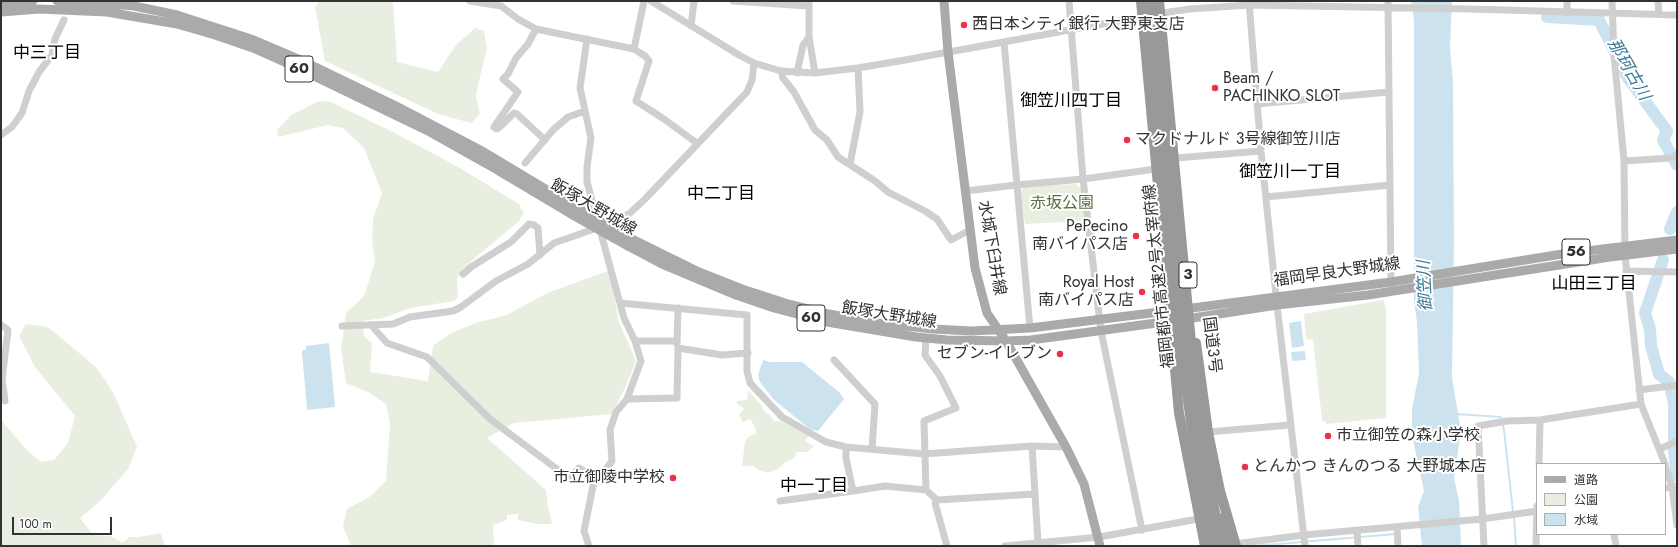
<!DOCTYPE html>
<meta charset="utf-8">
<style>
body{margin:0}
#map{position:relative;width:1678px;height:547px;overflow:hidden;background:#fff;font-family:Jost,"Noto Sans JP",sans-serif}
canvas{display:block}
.frame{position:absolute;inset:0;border:2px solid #323232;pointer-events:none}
.legend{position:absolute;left:1536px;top:463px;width:130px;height:72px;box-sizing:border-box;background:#fff;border:1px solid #adadad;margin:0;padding:5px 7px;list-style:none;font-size:12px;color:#323232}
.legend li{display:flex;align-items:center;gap:8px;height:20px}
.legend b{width:20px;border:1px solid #adadad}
.scale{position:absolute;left:12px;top:517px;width:100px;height:18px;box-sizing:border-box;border:2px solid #323232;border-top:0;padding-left:5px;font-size:12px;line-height:14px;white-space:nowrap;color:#323232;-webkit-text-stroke:3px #fff;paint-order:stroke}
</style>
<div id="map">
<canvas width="1678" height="547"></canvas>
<div class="frame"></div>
<ul class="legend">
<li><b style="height:5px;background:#aaa"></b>道路</li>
<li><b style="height:11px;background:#e9efe0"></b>公園</li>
<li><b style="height:11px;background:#cce3ef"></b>水域</li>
</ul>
<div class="scale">100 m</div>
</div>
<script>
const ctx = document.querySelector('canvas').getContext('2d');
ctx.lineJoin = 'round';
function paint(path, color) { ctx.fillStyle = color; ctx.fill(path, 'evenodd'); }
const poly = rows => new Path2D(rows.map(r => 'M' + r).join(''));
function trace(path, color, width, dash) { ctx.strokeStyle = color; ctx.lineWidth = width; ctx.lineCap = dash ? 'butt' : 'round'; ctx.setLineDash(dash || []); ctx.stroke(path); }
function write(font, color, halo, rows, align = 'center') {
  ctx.font = font + ' Jost,"Noto Sans JP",sans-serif'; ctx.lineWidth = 4; ctx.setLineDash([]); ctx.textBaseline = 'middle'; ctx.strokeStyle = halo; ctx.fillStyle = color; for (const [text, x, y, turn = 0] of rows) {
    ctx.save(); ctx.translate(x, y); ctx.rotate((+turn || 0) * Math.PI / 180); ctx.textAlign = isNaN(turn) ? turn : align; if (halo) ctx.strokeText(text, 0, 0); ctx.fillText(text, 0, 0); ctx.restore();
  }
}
const green = poly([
 [320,1,393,1,397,62,438,72,456,45,475,28,484,31,487,49,481,72,476,96,480,114,471,123,438,114,325,61,315,7],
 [319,101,331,102,395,133,460,168,519,204,524,213,519,221,462,269,457,279,458,297,454,301,410,308,384,318,362,321,364,336,372,343,370,372,428,381,433,346,451,333,476,323,507,315,547,293,608,271,615,299,619,322,636,361,626,386,612,414,514,423,487,438,546,490,548,506,552,524,538,524,518,520,518,514,507,515,507,520,493,525,494,546,351,546,343,526,347,509,371,496,386,481,390,424,386,404,368,392,346,383,341,348,346,313,364,296,375,262,372,242,373,219,382,193,364,148,343,128,328,125,278,137,277,130,291,115],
 [1076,184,1081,189,1085,221,1025,224,1020,192,1024,187],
 [1383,300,1386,308,1386,418,1327,424,1322,420,1313,340,1306,339,1304,314],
 [26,324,48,327,96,367,113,392,137,447,128,469,100,501,80,518,93,535,110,536,123,543,129,537,139,537,161,533,165,546,1,546,1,420,27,450,41,462,54,460,68,443,75,416,35,367,19,336],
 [748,390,762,406,764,411,769,414,774,421,781,421,809,436,805,441,814,446,807,452,797,452,793,459,786,462,778,469,768,473,759,470,754,466,742,466,745,442,749,436,756,434,755,427,750,419,743,422,739,415,744,408,737,404,737,401,747,400]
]);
const water = poly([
 [1411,1,1452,1,1450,47,1453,82,1454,243,1452,378,1461,431,1454,479,1459,500,1461,546,1422,546,1418,507,1424,491,1412,435,1412,409,1419,373,1417,322,1414,301,1414,20],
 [1301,321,1304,346,1292,348,1289,323],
 [329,343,335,407,307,410,302,352,303,350,306,350,306,346],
 [1305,351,1306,360,1292,361,1291,352],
 [763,360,770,362,802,362,839,392,844,399,818,431,810,429,774,400,760,382,758,375]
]);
const stream = poly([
 [1456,414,1501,417,1504,430,1513,512],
 [1514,517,1516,546],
 [1254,546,1396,534]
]);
const river = poly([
 [1547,17,1599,20,1628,78,1667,131,1663,140,1677,165],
 [1670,229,1677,212],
 [1663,260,1645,313,1650,329,1651,346,1659,374,1669,382,1674,403,1674,451,1677,476]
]);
const minor = poly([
 [470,1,501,6,518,19,536,29,634,49,645,56,649,61,636,101,664,119,698,144],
 [651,1,739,55,754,63,781,71,815,73,858,68,905,60,1146,16],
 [733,1,809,6],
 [809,1,809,37,815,73],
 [1069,1,1083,179,1101,331,1142,530],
 [1249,1,1261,151,1277,305,1305,546],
 [1388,1,1391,282],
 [1567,1,1567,13],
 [1612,1,1614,55,1624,161,1625,255,1641,404,1665,464],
 [1658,1,1659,14],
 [1156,14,1190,9,1249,5,1469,9,1677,15],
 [691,26,694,1],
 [536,29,528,44,516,58,508,74,503,79,518,92,494,127,497,129,502,125,514,113,517,114,545,140],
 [587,39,580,88,591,138,587,167,587,182,624,318,635,341,641,361,627,399,616,412,610,430,612,461,593,486,584,531,589,546],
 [1004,42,1030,328],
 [634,49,644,1],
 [781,71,783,78,794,92,815,130,827,140,838,157,875,181,888,192,925,211,937,219,951,240,970,230],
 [797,73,803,45,809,37],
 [1257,104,1389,92],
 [1,135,12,127,22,113,29,91,39,72,52,55,55,39,64,20],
 [1176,158,1261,151],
 [1624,161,1671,158,1677,155],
 [525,163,553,130,568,117,585,111],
 [850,164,860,112,858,68],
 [966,191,1016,185,1083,179,1156,169],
 [1266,197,1390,185],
 [1626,271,1677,272],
 [463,274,471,267,511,242,529,224,534,225,538,228,540,255],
 [620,303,747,315,747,371,750,383,782,417,826,442,846,447,924,454,1032,446,1066,447],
 [1,325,8,330,2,379,5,401],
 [371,325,387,343,427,357,490,419,569,478,579,468,598,479],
 [342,326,393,324,410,317,453,311,461,307,496,281,528,264,554,243,600,227,629,214,645,199,747,92,752,80,754,63],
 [635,341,677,341],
 [677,344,678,308],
 [834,360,875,404,872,449],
 [1639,390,1677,385],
 [627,399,677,398,678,348,722,355,748,353],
 [1208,432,1290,425],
 [1032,446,1038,543],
 [846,447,846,458,853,491,885,486,926,490,937,500,935,503,947,546],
 [1660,449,1677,441],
 [1539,464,1540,420],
 [1665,465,1672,487,1677,525],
 [1665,488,1677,486],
 [926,490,924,421,956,408,940,376,925,355,926,338],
 [937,500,1035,494],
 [780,501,853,491],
 [1397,527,1398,546],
 [1357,531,1358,546],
 [1614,534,1616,546],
 [1235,544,1304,535,1482,519,1537,511],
 [1005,546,1099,537,1198,519],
 [1484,546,1478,426,1507,421,1540,420,1641,404],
 [1536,546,1537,506]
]);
const major = poly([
 [57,1,97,3,134,6,177,15,251,39,305,62,398,107,484,152,574,206],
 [944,1,948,52,975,268,987,313,1006,341,1066,447,1084,484,1100,546],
 [1,4,33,1],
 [1,12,39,9,107,12,177,24,215,35,253,48,291,65,430,132,487,164,571,214],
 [632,239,699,272,742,289,785,303,829,314,879,323,933,329,972,331,1030,328,1192,308,1391,282,1562,254,1677,240],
 [628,246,662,264,736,295,774,308,827,322,916,337,947,340,1006,341,1031,340,1193,318,1277,305,1368,295,1610,257,1677,249]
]);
const highway = poly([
 [1141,1,1179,413,1205,546],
 [1196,343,1208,432,1220,491,1236,546],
 [1222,518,1227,546]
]);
const majorBridge = poly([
 [574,206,632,239],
 [571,214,628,246]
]);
const highwayBridge = poly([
 [1149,1,1186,386,1195,451,1213,546],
 [1159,1,1195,385,1204,451,1221,546]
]);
const markers = [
 [964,25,4,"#ed3049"],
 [1215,88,4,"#ed3049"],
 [1127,140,4,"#ed3049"],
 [1136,236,4,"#ed3049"],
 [1142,292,4,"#ed3049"],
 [1060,354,4,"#ed3049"],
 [1328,436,4,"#ed3049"],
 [1245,467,4,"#ed3049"],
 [673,478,4,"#ed3049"]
];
const shields = [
 [299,69,28],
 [1576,252,28],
 [1188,275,18],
 [811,318,28]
];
const shieldNames = [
 ["60",299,69],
 ["56",1576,252],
 ["3",1188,275],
 ["60",811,318]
];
const poiNames = [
 ["西日本シティ銀行 大野東支店",972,25],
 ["Beam /",1223,79],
 ["PACHINKO SLOT",1223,97],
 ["マクドナルド 3号線御笠川店",1135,140],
 ["PePecino",1128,227,"right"],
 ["南バイパス店",1128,245,"right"],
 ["Royal Host",1134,283,"right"],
 ["南バイパス店",1134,301,"right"],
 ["セブン-イレブン",1052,354,"right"],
 ["市立御笠の森小学校",1336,436],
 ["とんかつ きんのつる 大野城本店",1253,467],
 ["市立御陵中学校",665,478,"right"]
];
const parkNames = [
 ["赤坂公園",1062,204]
];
const streetNames = [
 ["飯塚大野城線",593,208,30],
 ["水城下臼井線",991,248,80],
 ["福岡早良大野城線",1337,273,-8],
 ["福岡都市高速2号太宰府線",1160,276,-96],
 ["飯塚大野城線",889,316,9],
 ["国道3号",1211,345,83]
];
const neighbourhoodNames = [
 ["中三丁目",47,54],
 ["御笠川四丁目",1071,102],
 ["御笠川一丁目",1290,173],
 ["中二丁目",721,195],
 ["山田三丁目",1594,285],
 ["中一丁目",814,487]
];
const waterNames = [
 ["那珂古川",1628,70,60],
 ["御笠川",1426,286,-93]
];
paint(green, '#e9efe0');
paint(water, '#cce3ef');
trace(stream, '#cce3ef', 2);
trace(river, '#cce3ef', 12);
trace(minor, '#cfcfcf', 7);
trace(major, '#aaa', 9);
trace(highway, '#999', 10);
trace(majorBridge, '#aaa', 9);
trace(highwayBridge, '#999', 10);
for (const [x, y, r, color] of markers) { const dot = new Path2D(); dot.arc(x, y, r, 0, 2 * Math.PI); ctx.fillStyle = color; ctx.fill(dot); trace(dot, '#fff', 1.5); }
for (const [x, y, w] of shields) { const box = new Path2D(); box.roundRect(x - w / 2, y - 13, w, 26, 3); ctx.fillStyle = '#fff'; ctx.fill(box); trace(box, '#323232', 1); }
write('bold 15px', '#323232', null, shieldNames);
write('16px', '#323232', '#fff', poiNames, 'left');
write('16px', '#58703c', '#fff', parkNames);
write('16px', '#323232', '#fff', streetNames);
write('17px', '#000', '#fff', neighbourhoodNames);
write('italic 17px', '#3b7a99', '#fff', waterNames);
</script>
